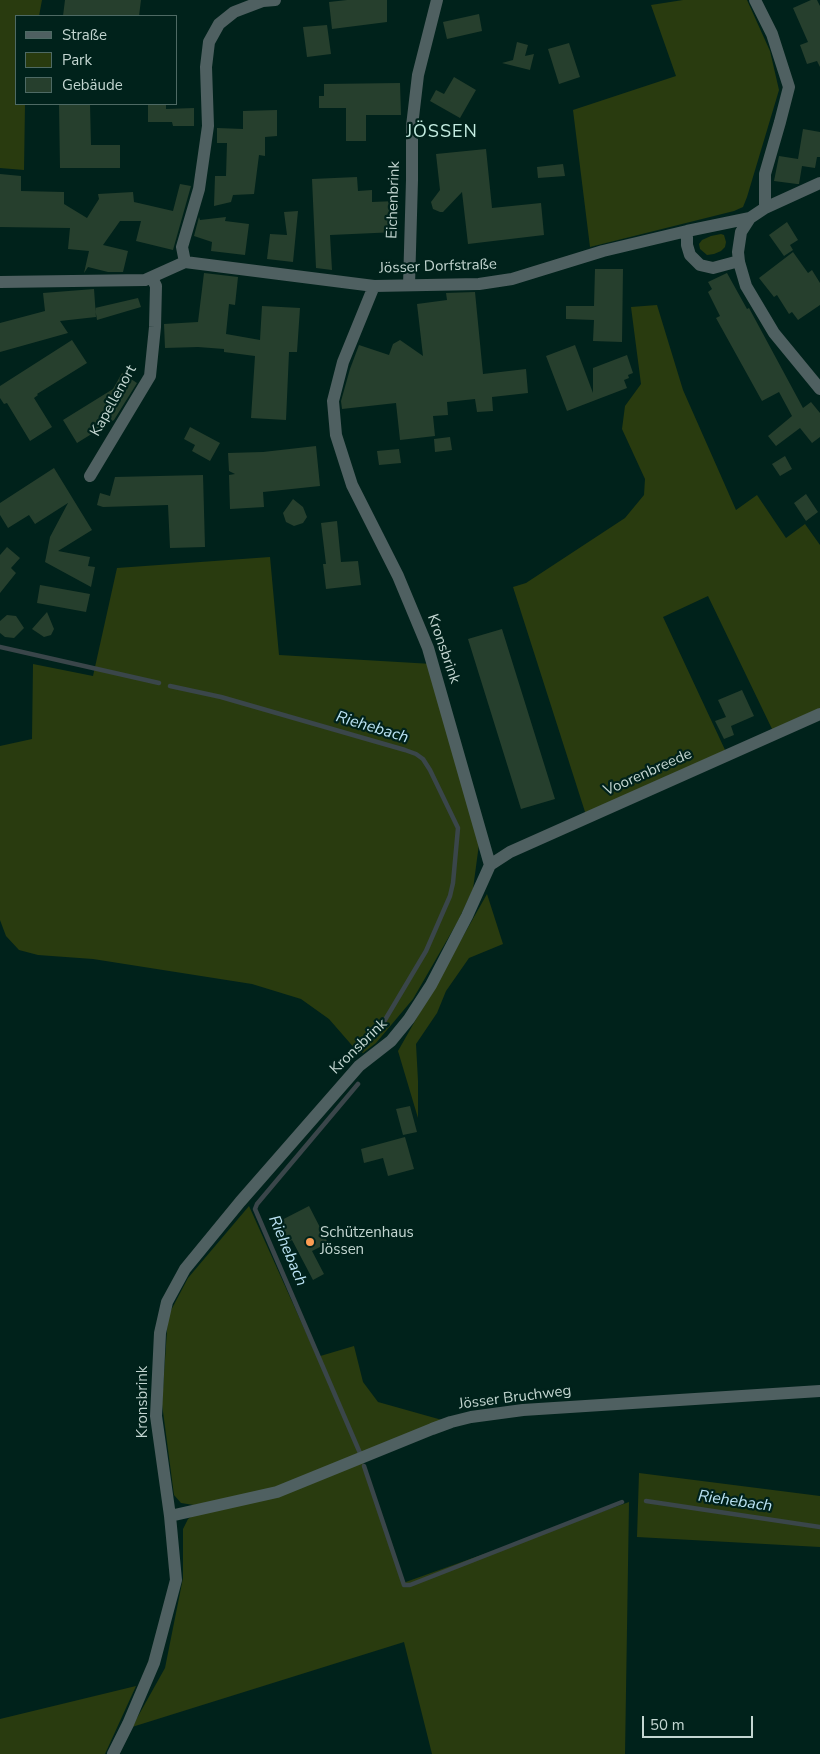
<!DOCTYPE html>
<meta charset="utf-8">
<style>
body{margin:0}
#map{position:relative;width:820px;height:1754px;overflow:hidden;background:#00221b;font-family:"Nunito Sans",sans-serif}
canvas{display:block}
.legend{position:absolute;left:15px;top:15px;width:162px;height:90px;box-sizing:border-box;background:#00221b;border:1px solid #4e6a64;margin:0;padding:6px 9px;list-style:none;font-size:15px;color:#c3d6d1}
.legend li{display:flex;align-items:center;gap:10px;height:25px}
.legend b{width:25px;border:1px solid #4e6a64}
.scale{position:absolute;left:642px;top:1716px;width:111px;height:22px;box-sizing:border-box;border:2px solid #c3d6d1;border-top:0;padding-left:6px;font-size:15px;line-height:18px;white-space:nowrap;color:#c3d6d1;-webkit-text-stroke:4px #00221b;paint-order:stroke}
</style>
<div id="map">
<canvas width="820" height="1754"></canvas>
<ul class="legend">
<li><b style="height:6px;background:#4f6061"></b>Straße</li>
<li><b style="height:14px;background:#293b0f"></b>Park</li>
<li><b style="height:14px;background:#263f2d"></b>Gebäude</li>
</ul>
<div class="scale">50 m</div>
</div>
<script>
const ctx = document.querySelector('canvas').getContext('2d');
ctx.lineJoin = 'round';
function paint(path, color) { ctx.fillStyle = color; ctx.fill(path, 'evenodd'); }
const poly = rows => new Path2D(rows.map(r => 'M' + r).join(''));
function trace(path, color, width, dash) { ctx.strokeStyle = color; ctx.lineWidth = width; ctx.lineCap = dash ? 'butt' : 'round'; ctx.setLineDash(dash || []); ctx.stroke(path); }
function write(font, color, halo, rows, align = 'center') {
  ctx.font = font + ' "Nunito Sans",sans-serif'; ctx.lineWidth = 4.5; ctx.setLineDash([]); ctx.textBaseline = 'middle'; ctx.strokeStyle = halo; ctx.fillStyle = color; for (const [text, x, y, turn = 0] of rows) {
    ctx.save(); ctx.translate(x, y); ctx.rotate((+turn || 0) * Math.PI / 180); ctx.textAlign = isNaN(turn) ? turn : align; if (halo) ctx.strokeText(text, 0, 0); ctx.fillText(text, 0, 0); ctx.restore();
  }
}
const green = poly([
 [0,0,42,0,39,16,16,16,16,104,25,104,24,170,0,168],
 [683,0,747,0,770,51,779,90,747,197,743,207,734,211,590,247,573,110,676,76,651,5],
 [721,234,724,235,726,242,725,247,721,251,714,254,707,255,700,249,699,244,702,240,711,236],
 [657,305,683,390,736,510,757,495,786,538,805,524,820,545,820,709,773,731,708,596,663,617,726,752,586,815,513,587,526,583,625,518,644,495,645,479,622,429,625,406,641,384,631,307],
 [270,557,279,655,432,664,479,844,473,889,458,921,413,999,376,1043,363,1053,356,1050,329,1019,301,999,252,984,93,959,38,955,19,950,6,936,0,920,0,746,32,739,33,664,93,676,117,568],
 [487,894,503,944,469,958,446,991,437,1013,416,1044,418,1081,418,1118,398,1051],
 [249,1206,317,1357,354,1346,363,1382,378,1402,442,1420,275,1490,194,1505,181,1503,174,1495,162,1404,168,1316,188,1278],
 [363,1462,403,1583,629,1502,625,1754,432,1754,404,1642,132,1727,165,1668,183,1578,183,1529,188,1519,195,1514],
 [639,1473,820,1496,820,1547,637,1537],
 [136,1686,105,1754,0,1754,0,1719]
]);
const stream = poly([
 [0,647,159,683],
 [170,686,221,697,405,750,416,754,423,759,430,770,458,828,453,883,450,896,426,951,379,1030],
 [358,1084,257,1204,255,1209,360,1453],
 [364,1466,404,1585,410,1585,622,1502],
 [646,1501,820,1527]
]);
const building = poly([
 [65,0,141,0,139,16,63,16],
 [347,0,387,0,387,22,332,29,329,2],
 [811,0,817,0,820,6,820,67,817,61,807,64,800,45,808,42,793,8],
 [479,14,482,31,447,39,443,22],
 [327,25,331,54,307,57,303,27],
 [517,42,528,45,525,56,534,54,530,70,502,63,513,60],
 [569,43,580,77,559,84,548,49],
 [454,77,476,90,460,118,430,101,436,90,444,94],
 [400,83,401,115,366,115,366,141,346,141,346,108,319,108,319,96,324,96,324,84],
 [59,104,90,104,91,145,120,145,120,168,60,168],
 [166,104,166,109,194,108,194,126,173,126,172,122,148,122,148,105],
 [277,110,277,136,265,137,265,156,259,155,254,194,233,195,231,202,214,206,215,176,226,176,227,143,217,143,217,128,243,129,243,111],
 [803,129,820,132,820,157,817,157,815,168,802,166,799,184,797,184,774,181,779,156,798,159],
 [486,149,492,208,541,203,544,235,468,244,462,192,443,212,440,212,433,209,431,202,440,190,436,154],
 [563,164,565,176,538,178,537,167],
 [0,174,21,176,21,191,64,192,64,204,87,218,99,199,98,194,133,192,134,202,173,211,180,184,191,186,173,250,136,241,141,221,120,221,103,245,128,251,123,272,108,272,88,267,84,273,89,251,68,249,70,228,0,227],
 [357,177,358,191,372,190,372,202,396,201,397,232,330,235,332,270,316,268,312,179],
 [298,211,293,262,267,259,270,234,287,235,284,212],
 [199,217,200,220,226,217,225,221,249,224,245,255,211,251,212,242,194,236],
 [787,222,798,240,790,245,793,250,784,256,769,235],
 [793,252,808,273,812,270,820,283,820,305,798,320,792,312,789,314,777,295,774,297,759,278],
 [595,269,623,269,622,342,593,341,594,320,566,319,566,306,594,306],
 [204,273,238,277,235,305,229,304,226,334,260,340,262,306,300,308,297,352,289,352,286,420,251,418,255,356,224,352,224,349,198,347,165,348,164,324,198,322],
 [727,273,747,309,749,308,803,408,811,402,820,413,820,437,812,443,800,428,776,446,768,436,792,416,779,392,762,401,716,318,720,316,708,292,712,289,708,282],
 [94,289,96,317,60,321,68,333,0,352,0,323,45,311,43,293],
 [475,292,483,374,526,369,528,393,492,397,493,411,477,412,475,399,447,402,448,415,433,416,435,436,400,440,396,403,342,409,341,401,350,369,359,345,389,355,393,344,400,340,423,356,417,304,447,300,446,293],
 [138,298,141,307,97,320,95,308],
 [72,340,87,363,37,394,38,395,34,398,52,427,30,441,7,403,4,404,0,398,0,386],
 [575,345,593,393,593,368,627,355,633,373,628,375,629,378,624,380,627,388,567,411,546,356],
 [122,373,137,383,114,420,77,443,63,420,113,389],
 [190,427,220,443,210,461,192,451,195,445,184,439],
 [450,437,452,450,435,452,434,439],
 [316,446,320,486,263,492,264,507,230,509,229,475,235,474,229,471,228,453,263,452],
 [399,449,401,463,379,465,377,451],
 [785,456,792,469,780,476,772,464],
 [54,468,92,530,58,551,90,557,88,566,95,567,91,587,45,562,50,537,68,503,35,524,29,515,8,528,0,515,0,503],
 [203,475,205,547,170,548,168,505,103,507,97,505,100,493,110,496,115,477],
 [806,494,818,512,806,521,794,503],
 [293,499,303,507,307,517,303,523,294,526,286,522,283,513],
 [337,521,341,562,358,561,361,585,326,589,323,564,326,564,321,523],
 [7,547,20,558,11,568,16,573,0,593,0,555],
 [40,585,90,594,86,612,37,603],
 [47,612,54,629,51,635,44,637,32,629],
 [7,615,16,616,24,628,14,638,5,637,0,633,0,621],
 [502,629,555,799,521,809,468,639],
 [742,690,754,716,731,726,734,735,724,739,715,721,726,717,718,700],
 [410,1106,417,1132,403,1135,396,1109],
 [405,1137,414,1169,388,1176,383,1158,364,1163,361,1149],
 [309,1206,328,1243,312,1251,324,1274,313,1280,292,1240,283,1245,272,1225]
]);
const minor = poly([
 [755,0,772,34,789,87,780,122,765,174,765,208],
 [750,218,741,232,738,252,739,262,746,286,774,333,820,389],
 [687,231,687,245,690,255,700,265,713,268,739,261],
 [185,262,374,286,479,284,512,279,603,251,687,231,750,218,765,208,820,183],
 [185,262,182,247,199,189,208,126,206,67,209,42,219,24,234,12,263,1,275,0],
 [0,282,145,280,185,262],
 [409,285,412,180,412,126,418,75,437,0],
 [90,476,150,376,155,327,156,286,152,278],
 [490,865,510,852,820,714],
 [170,1516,277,1492,432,1429,451,1422,471,1417,523,1410,820,1391],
 [113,1754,128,1724,154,1663,176,1580,170,1516,156,1416,160,1333,167,1302,185,1269,240,1202,359,1066,391,1041,409,1019,431,985,467,916,490,865,428,648,398,576,352,485,336,435,333,401,343,362,374,286]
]);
const markers = [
 [310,1242,5,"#fc9d53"]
];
const streetNames = [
 ["Eichenbrink",394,200,-88],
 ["Jösser Dorfstraße",438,267,-2],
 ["Kapellenort",114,401,-61],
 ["Kronsbrink",443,649,71],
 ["Voorenbreede",648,773,-24],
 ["Kronsbrink",359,1047,-44],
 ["Jösser Bruchweg",515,1398,-7],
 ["Kronsbrink",143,1402,-90]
];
const poiNames = [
 ["Schützenhaus",320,1233],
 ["Jössen",320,1250]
];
const waterNames = [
 ["Riehebach",372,728,17],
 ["Riehebach",287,1251,67],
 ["Riehebach",735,1502,8]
];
const quarterNames = [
 ["JÖSSEN",442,133]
];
paint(green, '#293b0f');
trace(stream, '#3a464a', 4.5);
paint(building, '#263f2d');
trace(minor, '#4f6061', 12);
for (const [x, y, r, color] of markers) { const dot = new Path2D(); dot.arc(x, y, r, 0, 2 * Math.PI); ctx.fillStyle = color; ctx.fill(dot); trace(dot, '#00221b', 2); }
write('15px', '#c3d6d1', '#00221b', streetNames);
write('15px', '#c3d6d1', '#00221b', poiNames, 'left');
write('italic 16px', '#bbe3f4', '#00221b', waterNames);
ctx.letterSpacing = '1px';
write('18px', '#c4ece1', '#00221b', quarterNames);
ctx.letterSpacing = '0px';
</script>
